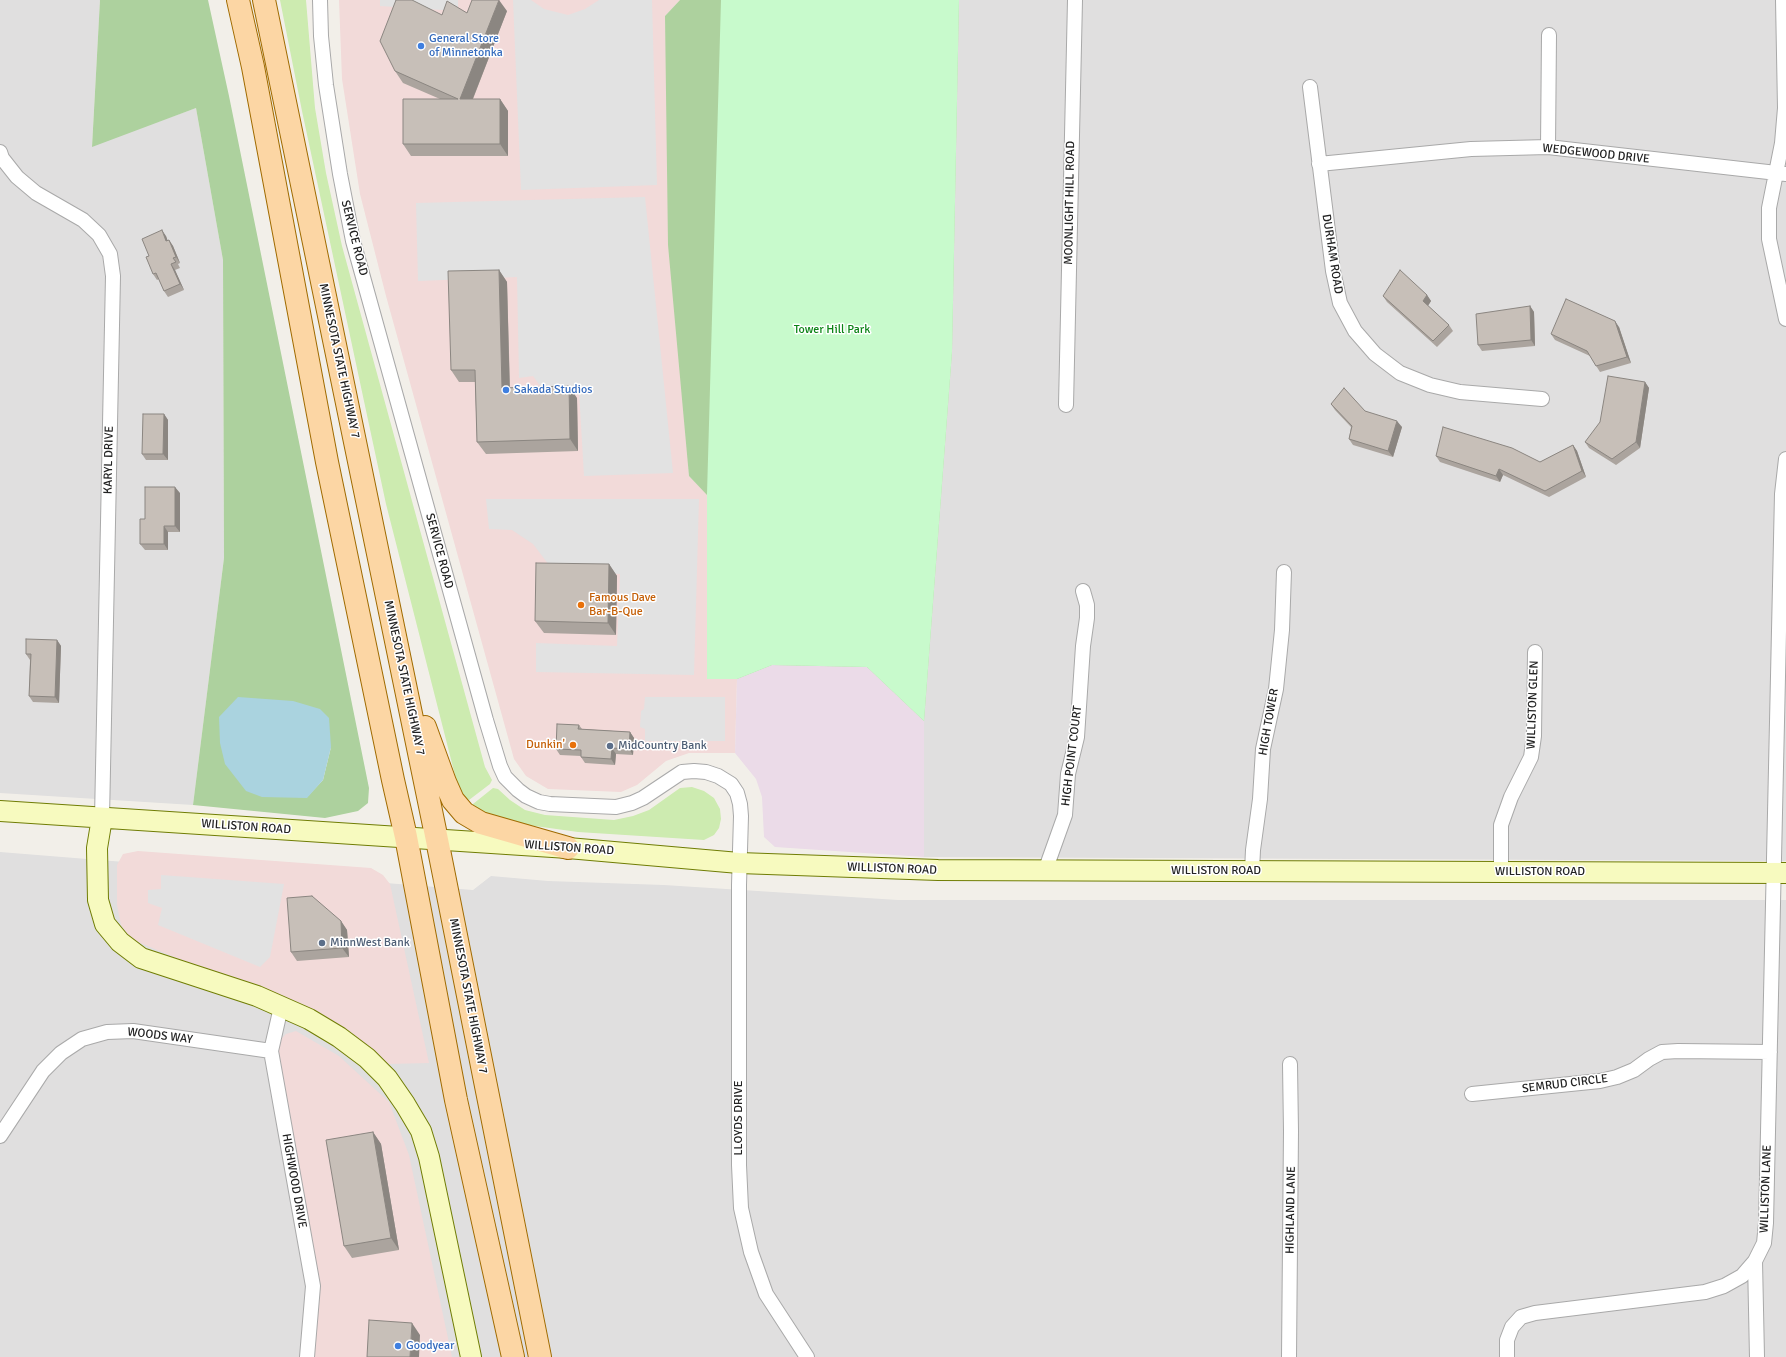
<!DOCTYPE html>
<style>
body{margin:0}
canvas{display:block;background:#f2efe9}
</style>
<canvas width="1786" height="1357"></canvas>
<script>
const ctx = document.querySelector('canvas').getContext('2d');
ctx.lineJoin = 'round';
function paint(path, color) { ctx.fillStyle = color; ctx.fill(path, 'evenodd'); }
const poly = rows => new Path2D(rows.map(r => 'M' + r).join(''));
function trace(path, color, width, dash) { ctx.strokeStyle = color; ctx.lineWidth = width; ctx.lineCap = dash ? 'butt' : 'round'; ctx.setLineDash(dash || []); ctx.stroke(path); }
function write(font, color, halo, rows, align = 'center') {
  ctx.font = font + ' Signika,sans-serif'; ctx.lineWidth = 3; ctx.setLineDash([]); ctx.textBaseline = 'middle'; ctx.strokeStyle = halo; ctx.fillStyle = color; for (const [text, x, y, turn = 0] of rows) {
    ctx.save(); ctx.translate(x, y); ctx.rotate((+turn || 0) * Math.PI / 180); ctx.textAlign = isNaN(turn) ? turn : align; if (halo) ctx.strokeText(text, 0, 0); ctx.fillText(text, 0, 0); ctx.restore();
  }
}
const residential = poly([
 [0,0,100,0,92,146,196,108,223,260,224,558,193,805,0,793],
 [959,0,1786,0,1786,861,924,857,924,721,952,352],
 [0,852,473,890,491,876,548,881,664,885,898,900,1786,900,1786,1357,0,1357]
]);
const commercial = poly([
 [339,0,680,0,665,16,689,476,707,494,707,679,737,679,735,753,689,753,666,761,637,785,621,792,548,789,526,776,514,759,386,296,360,194,342,79],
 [138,851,371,868,383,875,390,884,429,1063,388,1064,329,1022,131,939,121,925,117,905,117,865,123,854],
 [296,1031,339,1056,389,1102,409,1155,452,1357,310,1357,312,1262,278,1051,280,1040,286,1034]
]);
const industrial = poly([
 [772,665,867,667,924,721,924,857,775,847,764,837,762,797,756,779,735,753,737,679]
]);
const grass = poly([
 [280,0,306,0,315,108,326,173,342,246,485,767,492,780,490,784,469,800,465,799,457,783,386,504,302,111],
 [692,787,704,791,714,798,720,809,721,819,719,828,714,835,704,840,578,832,492,820,472,807,473,804,493,788,498,789,510,800,525,810,545,815,614,820,633,816,649,810,680,788]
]);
const forest = poly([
 [100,0,208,0,229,96,369,788,368,803,358,811,325,818,193,805,224,558,223,260,196,108,92,147],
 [331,747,323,780,307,797],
 [680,0,959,0,952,352,924,721,867,667,772,665,737,679,707,679,707,495,689,476,668,245,665,16]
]);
const park = poly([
 [721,0,959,0,952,352,924,721,867,667,772,665,737,679,707,679,707,494]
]);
const parking = poly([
 [380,0,458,0,458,11,380,6],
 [513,0,531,0,544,9,568,15,585,9,599,0,652,0,657,185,521,190],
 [645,197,673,473,584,476,579,391,544,391,533,376,519,378,517,277,418,281,416,203],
 [486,499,699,499,694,675,536,672,536,643,617,646,620,574,565,572,549,565,533,544,512,530,489,529],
 [645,697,725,697,725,741,645,741,645,729,640,727,641,711,644,709],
 [161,875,284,884,270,957,260,967,158,925,162,908,148,903,148,890,161,889]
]);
const water = poly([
 [238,697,293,701,320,709,329,718,331,747,323,780,307,798,262,797,246,791,225,764,220,743,219,717]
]);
const street = poly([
 [320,0,321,36,326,85,340,174,353,241,486,720,500,766,505,777,518,790,526,796,539,802,550,804,616,807,632,803,643,798,682,772,694,771,706,772,718,776,731,784,737,793,740,804,741,816,739,885,739,1165,741,1208,751,1252,766,1294,807,1357],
 [1783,0,1785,108,1782,143,1769,208,1769,239,1786,319],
 [1310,87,1333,271,1340,303,1355,331,1375,354,1400,373,1430,385,1460,392,1542,399],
 [1548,147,1549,35],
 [0,152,2,158,17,177,36,193,83,220,99,235,110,254,113,276,102,818],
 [1319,164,1471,149,1548,147,1786,174],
 [1066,405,1075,0],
 [1045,871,1065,815,1068,774,1077,737,1083,646,1087,618,1087,605,1083,591],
 [1252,871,1253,850,1260,799,1263,749,1276,689,1282,630,1284,572],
 [1501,872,1501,825,1511,797,1531,757,1534,736,1535,652],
 [281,1007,271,1051,313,1286,307,1357],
 [1472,1094,1600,1081,1617,1077,1634,1070,1649,1059,1662,1052,1678,1051,1770,1052],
 [0,1136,43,1071,61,1053,82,1039,107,1032,133,1031,271,1051],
 [1755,1261,1757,1357],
 [1289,1357,1291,1131,1290,1064],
 [1507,1357,1507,1340,1512,1327,1521,1317,1535,1313,1705,1292,1724,1286,1742,1276,1755,1261,1764,1243,1766,1223,1782,494,1786,459]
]);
const secondary = poly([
 [0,811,568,848,739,863,938,870,1786,873],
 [102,818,97,848,98,900,105,924,120,942,141,958,257,996,309,1019,339,1037,367,1058,387,1078,405,1104,421,1131,429,1157,471,1357]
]);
const primary = poly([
 [238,0,253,67,327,462,393,780,406,837,456,1100,513,1357],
 [264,0,437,840,540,1357],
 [425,727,445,782,453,800,464,813,481,823,568,848]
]);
const wall = poly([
 [507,11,473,99,500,99,508,111,508,156,411,156,403,144,440,99,403,83,395,71,442,15,467,13],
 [166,236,167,240,169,240,173,246,180,263,178,264,180,268,175,270,184,290,168,297,164,291,159,279,157,280,153,274,149,256],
 [499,270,507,282,510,388,577,398,578,451,486,454,477,442,475,382,459,382,451,370],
 [1427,295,1431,301,1428,306,1449,325,1453,331,1437,347,1387,302,1383,296],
 [1530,306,1534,312,1535,346,1482,351,1478,345],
 [1619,327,1631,363,1600,372,1590,356,1555,340,1551,334],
 [1645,382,1649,388,1640,448,1616,465,1589,448,1585,442],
 [1331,404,1365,411,1402,427,1393,457,1353,445,1349,439,1351,427,1335,410],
 [164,414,168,420,168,460,146,460,142,454],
 [1573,445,1577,451,1586,477,1549,497,1503,475,1500,482,1440,462,1436,456,1540,462],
 [180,493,180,532,168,532,168,550,145,550,140,544,145,519],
 [609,564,617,576,616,635,544,633,535,621],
 [57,640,61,646,59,703,33,702,29,696,30,660,26,654],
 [579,725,582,729,630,732,634,738,633,755,616,754,615,765,585,763,581,757,581,756,560,755,556,749],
 [341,921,347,930,349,957,297,961,291,952],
 [373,1132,381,1144,399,1250,352,1258,344,1246]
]);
const shadedWall = poly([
 [499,0,507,11,468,111,460,99],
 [500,99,508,111,508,156,500,144],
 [162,230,166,236,170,247,166,241],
 [169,240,173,246,180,263,176,257],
 [171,264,175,270,184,290,180,284],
 [499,270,507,282,510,400,502,388],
 [1427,295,1431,301,1427,307,1423,301],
 [1530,306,1534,312,1535,346,1531,340],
 [1615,321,1619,327,1631,363,1627,357],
 [1645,382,1649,388,1640,448,1636,442],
 [569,386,577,398,578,451,570,439],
 [164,414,168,420,168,460,163,454],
 [1397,421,1402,427,1393,457,1388,451],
 [1573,445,1577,451,1586,477,1582,471],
 [1499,469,1503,475,1500,482,1496,476],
 [175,487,180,493,180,532,175,526],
 [164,526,168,532,168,550,164,544],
 [609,564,617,576,616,635,608,623],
 [57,640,61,646,59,703,55,697],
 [630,732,634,738,633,755,629,749],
 [612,748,616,754,615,765,611,759],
 [341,921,347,930,349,957,342,948],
 [373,1132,381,1144,399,1250,391,1238],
 [412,1323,420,1335,419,1357,410,1357]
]);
const building = poly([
 [396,0,412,0,442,15,447,1,467,13,472,0,499,0,460,99,500,99,500,144,403,144,403,99,458,99,395,71,380,41,396,0],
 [162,230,166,241,169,240,176,257,173,258,176,262,171,264,180,284,164,291,156,273,153,274,146,257,149,256,142,239,162,230],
 [499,270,502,388,569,386,570,439,477,442,475,370,451,370,448,271,499,270],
 [1400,270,1427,295,1423,301,1449,325,1433,341,1383,296,1400,270],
 [1566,299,1615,321,1627,357,1596,366,1587,351,1551,334,1566,299],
 [1530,306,1531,340,1478,345,1476,314,1530,306],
 [1608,376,1645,382,1636,442,1612,459,1585,442,1600,422,1608,376],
 [1344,388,1365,411,1397,421,1388,451,1349,439,1352,426,1331,404,1344,388],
 [143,414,164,414,163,454,142,454,143,414],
 [1443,427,1512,448,1540,462,1573,445,1582,471,1545,491,1499,469,1496,476,1436,456,1443,427],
 [145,487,175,487,175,526,164,526,164,544,140,544,140,519,145,519,145,487],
 [536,563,609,564,608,623,535,621,536,563],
 [26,639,57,640,55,697,29,696,31,654,26,654,26,639],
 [557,724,579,725,578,729,630,732,629,749,612,748,611,759,581,757,581,750,556,749,557,724],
 [312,896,341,921,342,948,291,952,287,898,312,896],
 [373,1132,391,1238,344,1246,326,1140,373,1132],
 [369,1320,412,1323,410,1357,367,1357,369,1320]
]);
const markers = [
 [421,46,4,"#3f7fe0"],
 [506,390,4,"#3f7fe0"],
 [581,605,4,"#e8710a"],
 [573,745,4,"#e8710a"],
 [610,746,4,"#5c6f8a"],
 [322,943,4,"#5c6f8a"],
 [398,1346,4,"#3f7fe0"]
];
const shopNames = [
 ["General Store",429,39],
 ["of Minnetonka",429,53],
 ["Sakada Studios",514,390],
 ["Goodyear",406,1346]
];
const streetNames = [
 ["WEDGEWOOD DRIVE",1596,154,6],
 ["MOONLIGHT HILL ROAD",1070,203,-89],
 ["SERVICE ROAD",354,238,76],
 ["DURHAM ROAD",1332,254,81],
 ["MINNESOTA STATE HIGHWAY 7",339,361,78],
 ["KARYL DRIVE",109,460,-89],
 ["SERVICE ROAD",439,551,75],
 ["MINNESOTA STATE HIGHWAY 7",404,678,78],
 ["WILLISTON GLEN",1533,705,-88],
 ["HIGH TOWER",1269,722,-80],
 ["HIGH POINT COURT",1072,756,-83],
 ["WILLISTON ROAD",246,827,4],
 ["WILLISTON ROAD",569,848,4],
 ["WILLISTON ROAD",892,869,2],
 ["WILLISTON ROAD",1216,871],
 ["WILLISTON ROAD",1540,872],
 ["MINNESOTA STATE HIGHWAY 7",468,996,79],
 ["WOODS WAY",160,1036,7],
 ["SEMRUD CIRCLE",1565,1084,-7],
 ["LLOYDS DRIVE",739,1118,-90],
 ["HIGHWOOD DRIVE",294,1181,80],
 ["WILLISTON LANE",1766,1189,-88],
 ["HIGHLAND LANE",1291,1210,-89]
];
const parkNames = [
 ["Tower Hill Park",832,330]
];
const foodNames = [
 ["Famous Dave",589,598],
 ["Bar-B-Que",589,612],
 ["Dunkin'",565,745,"right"]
];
const serviceNames = [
 ["MidCountry Bank",618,746],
 ["MinnWest Bank",330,943]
];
paint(residential, '#e0dfdf');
paint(commercial, '#f2dad9');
paint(industrial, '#ebdbe8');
paint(grass, '#cdebb0');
paint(forest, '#add19e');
paint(park, '#c8facc');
paint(parking, '#e2e2e2');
paint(water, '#aad3df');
trace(street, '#a9a9a9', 16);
trace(secondary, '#707d05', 22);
trace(primary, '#a06b00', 24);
trace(street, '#fff', 14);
trace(secondary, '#f7fabf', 20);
trace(primary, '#fcd6a4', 22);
paint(wall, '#aba49e');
paint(shadedWall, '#8b8681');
paint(building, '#c7bfb8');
trace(building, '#8b8681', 1);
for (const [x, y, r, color] of markers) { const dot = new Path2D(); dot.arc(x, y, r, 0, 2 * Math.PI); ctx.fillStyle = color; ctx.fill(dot); trace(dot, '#fff', 1.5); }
write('12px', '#366cbe', '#fff', shopNames, 'left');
write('12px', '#222', '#fff', streetNames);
write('12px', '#0c8416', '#fff', parkNames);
write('12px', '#c56008', '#fff', foodNames, 'left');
write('12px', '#4e5e75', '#fff', serviceNames, 'left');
</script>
